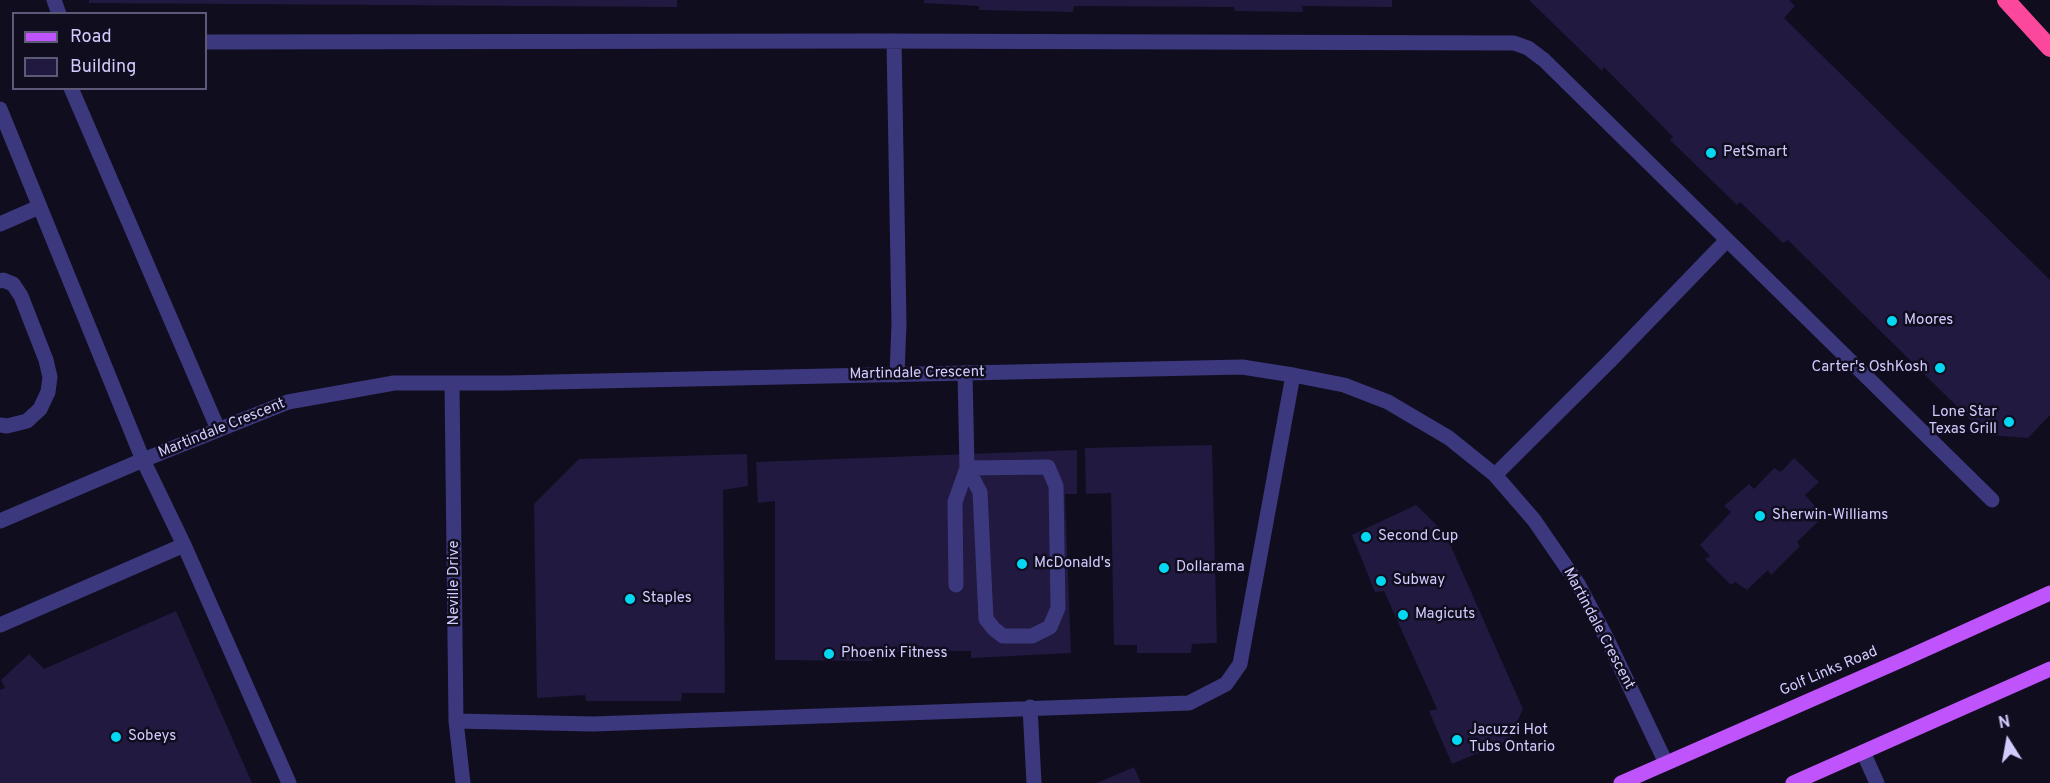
<!DOCTYPE html>
<style>
body{margin:0}
#map{position:relative;width:2050px;height:783px;overflow:hidden;background:#100d1f;font-family:Overpass,sans-serif}
canvas{display:block}
.legend{position:absolute;left:12px;top:12px;width:195px;height:78px;box-sizing:border-box;background:#100d1f;border:2px solid #5d5978;margin:0;padding:8px 10px;list-style:none;font-size:18px;color:#d1cbfe}
.legend li{display:flex;align-items:center;gap:12px;height:30px}
.legend b{width:30px;border:2px solid #5d5978}
.north{position:absolute;left:1978px;top:711px;width:60px;height:60px;-webkit-text-stroke:4px #100d1f;paint-order:stroke;rotate:349deg;font-size:16px;font-weight:700;line-height:24px;text-align:center;color:#d1cbfe}
.north::after{content:'';display:block;margin:auto;width:21px;height:27px;background:#d1cbfe;clip-path:polygon(50% 0,100% 100%,50% 72%,0 100%)}
</style>
<div id="map">
<canvas width="2050" height="783"></canvas>
<ul class="legend">
<li><b style="height:8px;background:#bf54fc"></b>Road</li>
<li><b style="height:16px;background:#21193f"></b>Building</li>
</ul>
<div class="north">N</div>
</div>
<script>
const ctx = document.querySelector('canvas').getContext('2d');
ctx.lineJoin = 'round';
function paint(path, color) { ctx.fillStyle = color; ctx.fill(path, 'evenodd'); }
const poly = rows => new Path2D(rows.map(r => 'M' + r).join(''));
function trace(path, color, width, dash) { ctx.strokeStyle = color; ctx.lineWidth = width; ctx.lineCap = dash ? 'butt' : 'round'; ctx.setLineDash(dash || []); ctx.stroke(path); }
function write(font, color, halo, rows, align = 'center') {
  ctx.font = font + ' Overpass,sans-serif'; ctx.lineWidth = 5; ctx.setLineDash([]); ctx.textBaseline = 'middle'; ctx.strokeStyle = halo; ctx.fillStyle = color; for (const [text, x, y, turn = 0] of rows) {
    ctx.save(); ctx.translate(x, y); ctx.rotate((+turn || 0) * Math.PI / 180); ctx.textAlign = isNaN(turn) ? turn : align; if (halo) ctx.strokeText(text, 0, 0); ctx.fillText(text, 0, 0); ctx.restore();
  }
}
const building = poly([
 [89,0,677,0,677,7,89,3],
 [924,0,1392,0,1392,7,1302,6,1303,12,1235,11,1234,7,1074,6,1073,12,979,10,979,6,924,3],
 [1529,0,1789,0,1795,6,1784,18,2050,280,2050,415,2028,438,1986,435,1788,240,1783,243,1740,202,1737,205,1670,140,1673,137,1604,67,1602,71],
 [1212,445,1217,643,1192,644,1191,653,1137,653,1137,645,1114,645,1111,493,1086,494,1085,448],
 [1077,450,1077,494,1065,494,1071,653,971,658,971,651,873,652,872,661,775,660,775,501,758,503,756,462],
 [747,454,748,486,723,490,725,693,682,693,681,701,586,701,585,695,537,698,534,504,579,459],
 [1794,458,1819,482,1805,495,1824,516,1797,542,1800,546,1771,575,1768,570,1747,590,1735,582,1731,585,1705,559,1710,556,1700,545,1731,512,1724,506,1749,484,1754,489,1774,468,1781,472],
 [1416,505,1445,533,1523,709,1509,740,1452,764,1429,711,1437,709,1384,591,1375,592,1352,535],
 [176,611,252,783,0,783,0,690,5,688,1,680,29,654,44,669],
 [1134,767,1141,783,1097,783]
]);
const minor = poly([
 [54,0,59,14],
 [894,41,899,323,897,375],
 [206,42,873,41,1514,43,1528,48,1544,60,1992,500],
 [71,88,218,429],
 [0,109,143,460,184,545,289,783],
 [0,224,39,207],
 [0,281,3,280,13,284,21,296,46,360,50,377,48,392,40,409,27,421,7,426,0,425],
 [452,383,456,721,463,783],
 [1048,467,1056,486,1058,608,1050,627,1032,636,1003,636,994,629,986,619,980,492,967,468,1048,467],
 [1495,475,1610,361,1727,240],
 [0,521,143,460,288,402,394,383,506,383,1242,367,1293,375,1344,385,1388,402,1449,438,1495,475,1534,520,1578,584,1606,637,1666,763],
 [956,585,955,502,967,468,965,373],
 [0,625,184,545],
 [1030,707,1034,783],
 [456,721,593,724,1189,703,1226,684,1240,664,1293,375],
 [1863,752,1877,783]
]);
const major = poly([
 [1621,783,1904,659,2050,593],
 [1793,783,2050,669]
]);
const highway = poly([
 [2006,0,2050,48]
]);
const markers = [
 [1711,153,6,"#04d7f1"],
 [1892,321,6,"#04d7f1"],
 [1940,368,6,"#04d7f1"],
 [2009,422,6,"#04d7f1"],
 [1760,516,6,"#04d7f1"],
 [1366,537,6,"#04d7f1"],
 [1022,564,6,"#04d7f1"],
 [1164,568,6,"#04d7f1"],
 [1381,581,6,"#04d7f1"],
 [630,599,6,"#04d7f1"],
 [1403,615,6,"#04d7f1"],
 [829,654,6,"#04d7f1"],
 [116,737,6,"#04d7f1"],
 [1457,740,6,"#04d7f1"]
];
const poiNames = [
 ["PetSmart",1723,153],
 ["Moores",1904,321],
 ["Carter's OshKosh",1928,368,"right"],
 ["Lone Star",1997,413,"right"],
 ["Texas Grill",1997,430,"right"],
 ["Sherwin-Williams",1772,516],
 ["Second Cup",1378,537],
 ["McDonald's",1034,564],
 ["Dollarama",1176,568],
 ["Subway",1393,581],
 ["Staples",642,599],
 ["Magicuts",1415,615],
 ["Phoenix Fitness",841,654],
 ["Jacuzzi Hot",1469,731],
 ["Tubs Ontario",1469,748],
 ["Sobeys",128,737]
];
const streetNames = [
 ["Martindale Crescent",917,374,-1],
 ["Martindale Crescent",222,429,-22],
 ["Neville Drive",455,583,-90],
 ["Martindale Crescent",1598,629,62],
 ["Golf Links Road",1829,672,-23]
];
paint(building, '#21193f');
trace(minor, '#3c387d', 15);
trace(major, '#bf54fc', 15);
trace(highway, '#fc489c', 18);
for (const [x, y, r, color] of markers) { const dot = new Path2D(); dot.arc(x, y, r, 0, 2 * Math.PI); ctx.fillStyle = color; ctx.fill(dot); trace(dot, '#100d1f', 2); }
write('15px', '#d1cbfe', '#100d1f', poiNames, 'left');
write('15px', '#d1cbfe', '#100d1f', streetNames);
</script>
